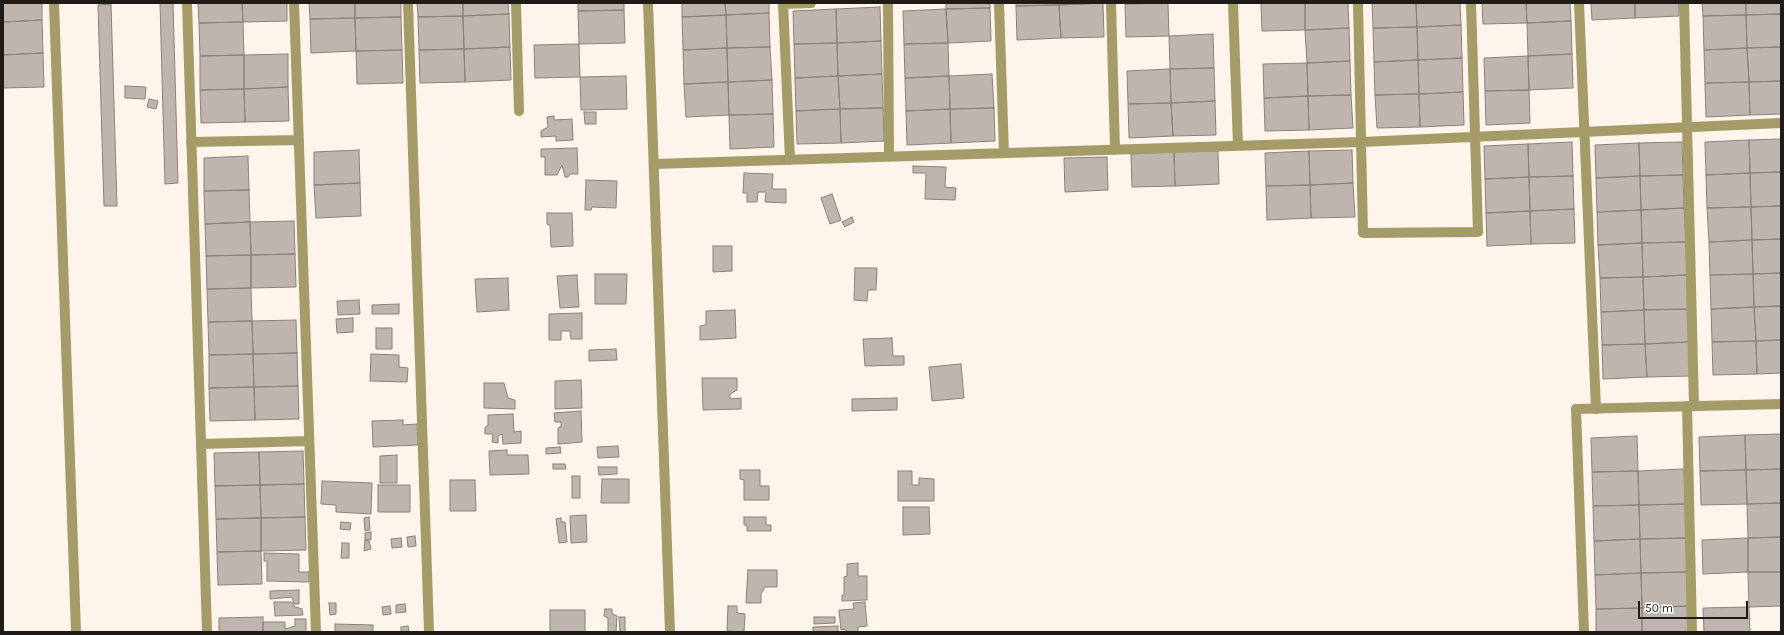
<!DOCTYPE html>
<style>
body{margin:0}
#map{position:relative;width:1784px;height:635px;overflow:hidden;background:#fdf4eb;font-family:Karla,sans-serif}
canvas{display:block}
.frame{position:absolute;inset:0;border:4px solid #1e1b18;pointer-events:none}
.scale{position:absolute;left:1638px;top:601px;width:110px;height:18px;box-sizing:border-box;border:2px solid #1e1b18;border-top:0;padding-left:5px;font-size:12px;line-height:14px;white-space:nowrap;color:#1e1b18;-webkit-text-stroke:3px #fff;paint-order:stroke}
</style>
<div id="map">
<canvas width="1784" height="635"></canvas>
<div class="frame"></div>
<div class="scale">50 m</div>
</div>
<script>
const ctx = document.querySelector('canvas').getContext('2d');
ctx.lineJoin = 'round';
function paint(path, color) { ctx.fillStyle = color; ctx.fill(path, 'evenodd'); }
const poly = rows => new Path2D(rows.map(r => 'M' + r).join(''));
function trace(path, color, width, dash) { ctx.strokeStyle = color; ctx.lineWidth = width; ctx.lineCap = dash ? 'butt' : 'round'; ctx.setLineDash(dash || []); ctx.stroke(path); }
const building = poly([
 [3,3,42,3,42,20,3,22,3,3],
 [160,3,173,3,178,183,165,184,160,3],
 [198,3,242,3,243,22,199,23,198,3],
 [242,3,287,3,287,21,243,22,242,3],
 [309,3,355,3,355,18,310,19,309,3],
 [355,3,401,3,401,17,355,18,355,3],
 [417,3,463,3,463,16,418,17,417,3],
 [463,3,508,3,509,14,463,16,463,3],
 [578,3,624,3,624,10,578,11,578,3],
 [682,3,725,3,726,15,682,17,682,3],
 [725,3,769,3,769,13,726,15,725,3],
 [946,3,990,3,990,8,946,9,946,3],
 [1016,3,1059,3,1059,5,1016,6,1016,3],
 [1059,3,1103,3,1059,5,1059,3],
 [1103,3,1104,37,1061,38,1059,5,1103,3],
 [1168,3,1169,36,1126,37,1125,4,1168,3],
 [1261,3,1305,3,1305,30,1262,31,1261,3],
 [1305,3,1348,3,1349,28,1305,30,1305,3],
 [1372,3,1416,3,1417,27,1373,28,1372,3],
 [1416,3,1460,3,1461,25,1417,27,1416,3],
 [1482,3,1526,3,1527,23,1483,24,1482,3],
 [1526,3,1570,3,1571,21,1527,23,1526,3],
 [1591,3,1635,3,1635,18,1592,20,1591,3],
 [1635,3,1679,3,1679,16,1635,18,1635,3],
 [1702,3,1746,3,1746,15,1703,16,1702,3],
 [1746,3,1781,3,1781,14,1746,15,1746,3],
 [111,4,117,206,104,206,98,5,111,4],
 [1059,5,1061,38,1017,40,1016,6,1059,5],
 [880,7,881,41,837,43,836,9,880,7],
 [990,8,991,41,948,43,946,9,990,8],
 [836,9,837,43,794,44,793,11,836,9],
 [946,9,948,43,904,44,903,11,946,9],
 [624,10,625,43,579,44,578,11,624,10],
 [769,13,770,47,727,48,726,15,769,13],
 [509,14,510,47,464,49,463,16,509,14],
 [1781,14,1781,47,1747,48,1746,15,1781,14],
 [726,15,727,48,683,50,682,17,726,15],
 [1746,15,1747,48,1704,50,1703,16,1746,15],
 [463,16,464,49,419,50,418,17,463,16],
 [401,17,402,50,356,51,355,18,401,17],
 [355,18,356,51,311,53,310,19,355,18],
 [42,20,43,53,3,55,3,22,42,20],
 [1571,21,1572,54,1528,56,1527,23,1571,21],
 [243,22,244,55,200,56,199,23,243,22],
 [1461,25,1462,58,1418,60,1417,27,1461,25],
 [1417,27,1418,60,1374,62,1373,28,1417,27],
 [1349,28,1350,61,1307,63,1305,30,1349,28],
 [1213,34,1214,68,1170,69,1169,36,1213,34],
 [881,41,882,74,838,76,837,43,881,41],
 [837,43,838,76,795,78,794,44,837,43],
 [948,43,949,76,905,78,904,44,948,43],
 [579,44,580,77,535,78,534,45,579,44],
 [510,47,511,80,465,82,464,49,510,47],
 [770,47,772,80,728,82,727,48,770,47],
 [1781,47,1781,81,1749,82,1747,48,1781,47],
 [727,48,728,82,684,84,683,50,727,48],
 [1747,48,1749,82,1705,83,1704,50,1747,48],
 [464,49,465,82,420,83,419,50,464,49],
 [402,50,403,83,357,84,356,51,402,50],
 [43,53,44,87,3,88,3,55,43,53],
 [288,54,288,87,244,89,244,55,288,54],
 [1572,54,1573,88,1529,90,1528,56,1572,54],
 [244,55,244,89,200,90,200,56,244,55],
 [1528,56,1529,90,1485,91,1484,58,1528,56],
 [1462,58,1463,92,1419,94,1418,60,1462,58],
 [1418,60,1419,94,1375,95,1374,62,1418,60],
 [1350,61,1351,95,1308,96,1307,63,1350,61],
 [1307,63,1308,96,1264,98,1263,64,1307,63],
 [1214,68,1215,101,1171,103,1170,69,1214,68],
 [1170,69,1171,103,1128,104,1127,71,1170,69],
 [882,74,883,108,840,109,838,76,882,74],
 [992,74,994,108,950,109,949,76,992,74],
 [626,76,627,109,581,110,580,77,626,76],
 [838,76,840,109,796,111,795,78,838,76],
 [949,76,950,109,906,111,905,78,949,76],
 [772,80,773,114,729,115,728,82,772,80],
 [1781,81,1781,114,1750,115,1749,82,1781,81],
 [728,82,729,115,686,117,684,84,728,82],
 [1749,82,1750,115,1706,117,1705,83,1749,82],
 [125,86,146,87,145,99,125,98,125,86],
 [288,87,289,121,245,122,244,89,288,87],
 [244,89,245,122,201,123,200,90,244,89],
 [1529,90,1530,123,1486,125,1485,91,1529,90],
 [1463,92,1464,125,1420,127,1419,94,1463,92],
 [1419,94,1420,127,1377,128,1375,95,1419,94],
 [1351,95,1353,128,1309,130,1308,96,1351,95],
 [1308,96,1309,130,1265,131,1264,98,1308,96],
 [149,99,158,101,156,109,147,107,149,99],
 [1215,101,1216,135,1173,136,1171,103,1215,101],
 [1171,103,1173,136,1129,138,1128,104,1171,103],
 [883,108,884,141,841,143,840,109,883,108],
 [994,108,995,141,951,143,950,109,994,108],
 [840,109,841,143,797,144,796,111,840,109],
 [950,109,951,143,907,145,906,111,950,109],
 [584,112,596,112,596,124,585,124,584,112],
 [773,114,774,147,730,149,729,115,773,114],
 [554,116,554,120,572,119,573,140,556,141,556,136,541,137,541,131,548,127,547,117,554,116],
 [1781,139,1781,172,1750,173,1749,140,1781,139],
 [1749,140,1750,173,1706,175,1705,142,1749,140],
 [1572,142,1573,176,1529,177,1528,144,1572,142],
 [1682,142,1683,175,1640,176,1639,143,1682,142],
 [1639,143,1640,176,1596,178,1595,145,1639,143],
 [1528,144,1529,177,1485,179,1484,146,1528,144],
 [577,148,578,174,570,174,568,177,565,177,562,165,557,175,545,175,545,157,541,157,541,149,577,148],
 [359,150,360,183,314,185,314,152,359,150],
 [1352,150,1353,183,1310,185,1309,151,1352,150],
 [1218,151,1219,184,1175,186,1174,152,1218,151],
 [1309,151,1310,185,1266,186,1265,153,1309,151],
 [1174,152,1175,186,1132,187,1131,154,1174,152],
 [248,156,249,190,204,191,204,158,248,156],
 [1107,157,1108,190,1065,192,1064,158,1107,157],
 [913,166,946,167,945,187,956,188,955,200,925,199,926,173,913,173,913,166],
 [1781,172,1781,206,1751,207,1750,173,1781,172],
 [744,173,773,174,772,189,786,189,786,203,765,202,766,192,758,192,757,202,747,202,747,193,743,193,744,173],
 [1750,173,1751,207,1707,208,1706,175,1750,173],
 [1683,175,1684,208,1641,210,1640,176,1683,175],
 [1573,176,1574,209,1530,211,1529,177,1573,176],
 [1640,176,1641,210,1597,212,1596,178,1640,176],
 [1529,177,1530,211,1486,213,1485,179,1529,177],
 [586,180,617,181,616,208,592,207,591,210,585,210,586,180],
 [360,183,361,216,316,218,314,185,360,183],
 [1353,183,1355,217,1311,218,1310,185,1353,183],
 [1310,185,1311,218,1267,220,1266,186,1310,185],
 [249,190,250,222,205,224,204,191,249,190],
 [832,194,841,220,830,224,821,198,832,194],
 [1781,206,1781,239,1752,240,1751,207,1781,206],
 [1751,207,1752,240,1709,242,1707,208,1751,207],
 [1684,208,1686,242,1642,243,1641,210,1684,208],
 [1574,209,1575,243,1531,244,1530,211,1574,209],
 [1641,210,1642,243,1598,245,1597,212,1641,210],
 [1530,211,1531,244,1487,246,1486,213,1530,211],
 [547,213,572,213,573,246,551,247,550,225,547,224,547,213],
 [852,217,854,222,845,227,842,222,852,217],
 [294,221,295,254,251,255,250,222,294,221],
 [250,222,251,255,206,256,205,224,250,222],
 [1781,239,1781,273,1753,274,1752,240,1781,239],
 [1752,240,1753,274,1710,275,1709,242,1752,240],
 [1686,242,1687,275,1643,277,1642,243,1686,242],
 [1642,243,1643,277,1600,278,1598,245,1642,243],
 [713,246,732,246,732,271,713,272,713,246],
 [295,254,296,287,251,288,251,255,295,254],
 [251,255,251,288,207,289,206,256,251,255],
 [855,268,877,268,876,290,868,290,867,301,854,300,855,268],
 [1781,273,1781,306,1754,307,1753,274,1781,273],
 [595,274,627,274,626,304,595,304,595,274],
 [1753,274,1754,307,1711,309,1710,275,1753,274],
 [577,275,579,307,560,308,557,276,577,275],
 [1687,275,1688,309,1644,310,1643,277,1687,275],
 [1643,277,1644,310,1601,312,1600,278,1643,277],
 [508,278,509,310,477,312,475,279,508,278],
 [251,288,252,321,208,322,207,289,251,288],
 [359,300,360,314,338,315,337,301,359,300],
 [399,304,399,314,372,314,372,305,399,304],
 [1781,306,1781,340,1756,341,1754,307,1781,306],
 [1754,307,1756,341,1712,342,1711,309,1754,307],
 [1688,309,1689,342,1645,344,1644,310,1688,309],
 [735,310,736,338,700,340,700,326,706,325,706,311,735,310],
 [1644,310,1645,344,1602,345,1601,312,1644,310],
 [582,313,582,339,571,339,570,331,561,331,561,340,549,340,549,314,582,313],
 [353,318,353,332,337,333,336,319,353,318],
 [296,320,297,353,253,354,252,321,296,320],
 [252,321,253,354,209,355,208,322,252,321],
 [376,328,392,328,392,349,376,349,376,328],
 [892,338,893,356,904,356,904,365,865,366,863,339,892,338],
 [1781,340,1781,373,1757,374,1756,341,1781,340],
 [1756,341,1757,374,1713,375,1712,342,1756,341],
 [1689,342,1690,376,1647,377,1645,344,1689,342],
 [1645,344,1647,377,1603,379,1602,345,1645,344],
 [616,349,617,360,589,361,589,350,616,349],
 [297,353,298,386,254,387,253,354,297,353],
 [253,354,254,387,209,388,209,355,253,354],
 [371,354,399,355,399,367,408,368,407,382,370,381,371,354],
 [961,364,964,398,932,401,929,367,961,364],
 [702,378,737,378,737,390,730,394,730,399,741,398,741,409,703,410,702,378],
 [581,380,582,408,555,409,555,381,581,380],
 [484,383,504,383,508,398,515,400,515,409,484,408,484,383],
 [298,386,299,419,255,420,254,387,298,386],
 [254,387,255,420,210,421,209,388,254,387],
 [897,398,897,410,852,411,852,399,897,398],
 [581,411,582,442,558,444,558,428,561,427,561,422,555,422,554,413,581,411],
 [513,414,514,432,521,431,521,443,503,444,502,434,498,436,498,443,492,442,493,434,485,434,485,428,488,425,488,415,513,414],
 [403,420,403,425,417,424,418,445,373,447,372,421,403,420],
 [1781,434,1781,469,1746,470,1745,435,1781,434],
 [1745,435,1746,470,1700,471,1699,437,1745,435],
 [1637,436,1638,471,1592,472,1591,438,1637,436],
 [618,446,619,457,598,458,597,447,618,446],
 [560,447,561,453,546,454,546,448,560,447],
 [507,450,507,455,528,455,529,474,490,475,489,451,507,450],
 [303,451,304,484,260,485,259,452,303,451],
 [259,452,260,485,215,486,214,453,259,452],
 [397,455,397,483,380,483,380,456,397,455],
 [553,464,565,464,566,469,553,469,553,464],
 [598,467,617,467,617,474,599,475,598,467],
 [1684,469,1685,504,1639,505,1638,471,1684,469],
 [1781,469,1781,503,1747,504,1746,470,1781,469],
 [740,470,760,470,760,486,769,486,769,500,744,500,744,480,740,479,740,470],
 [1746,470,1747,504,1701,505,1700,471,1746,470],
 [898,471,912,471,912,485,919,485,919,478,934,479,934,501,898,501,898,471],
 [1638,471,1639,505,1593,506,1592,472,1638,471],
 [572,476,580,476,580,498,572,498,572,476],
 [602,479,629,479,629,503,601,503,602,479],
 [450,480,475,480,476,511,450,511,450,480],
 [322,481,372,483,371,514,336,512,336,505,321,504,322,481],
 [304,484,305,517,261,518,260,485,304,484],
 [260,485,261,518,216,519,215,486,260,485],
 [378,485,410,485,410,512,378,512,378,485],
 [1781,503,1781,537,1748,538,1747,504,1781,503],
 [1685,504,1686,538,1640,539,1639,505,1685,504],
 [1639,505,1640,539,1594,541,1593,506,1639,505],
 [903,507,929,507,930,534,903,535,903,507],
 [586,515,587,542,571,543,570,516,586,515],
 [305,517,306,550,261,551,261,518,305,517],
 [369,517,370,530,365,531,364,518,369,517],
 [744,517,766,517,766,525,771,525,771,531,747,531,747,525,744,525,744,517],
 [261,518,261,551,217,552,216,519,261,518],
 [561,518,561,522,565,522,567,542,559,543,556,519,561,518],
 [341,522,351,523,350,530,340,529,341,522],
 [371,532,371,540,365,540,365,533,371,532],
 [415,536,416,546,408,547,407,537,415,536],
 [1781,537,1781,572,1748,572,1748,538,1781,537],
 [401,538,402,547,392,548,391,539,401,538],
 [1686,538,1687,572,1641,573,1640,539,1686,538],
 [1748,538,1748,572,1703,574,1702,540,1748,538],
 [1640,539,1641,573,1595,575,1594,541,1640,539],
 [365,540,369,541,371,549,364,551,365,540],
 [342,543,349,543,349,558,341,558,342,543],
 [261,551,262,584,218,585,217,552,261,551],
 [264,553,299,554,299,572,309,572,309,582,267,581,267,561,264,561,264,553],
 [858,563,858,576,867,576,867,600,842,601,842,595,844,595,844,577,847,576,847,564,858,563],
 [748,570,777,570,777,587,765,587,761,594,761,603,746,603,748,570],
 [1687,572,1688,606,1642,608,1641,573,1687,572],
 [1748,572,1781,572,1781,606,1749,607,1748,572],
 [1641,573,1642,608,1596,609,1595,575,1641,573],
 [299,590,299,604,294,604,292,597,270,599,270,591,299,590],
 [274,602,291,602,294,604,293,606,302,609,303,615,275,616,274,602],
 [865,602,867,626,858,627,858,632,845,632,845,629,841,630,839,610,854,609,853,603,865,602],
 [329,603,336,603,336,614,330,615,329,603],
 [405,604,406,612,396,613,396,605,405,604],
 [390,606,391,614,383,615,382,607,390,606],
 [728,606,737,606,737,613,745,614,744,632,727,631,728,606],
 [1688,606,1688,632,1642,632,1642,608,1688,606],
 [1749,607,1750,632,1704,632,1703,608,1749,607],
 [1642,608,1642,632,1596,632,1596,609,1642,608],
 [605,609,612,609,612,614,617,616,616,632,608,632,608,618,604,616,605,609],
 [550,610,585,610,585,632,550,632,550,610],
 [263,617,263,632,219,632,219,618,263,617],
 [619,617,625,617,625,632,620,632,619,617],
 [814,617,835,617,835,623,814,624,814,617],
 [295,619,306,619,306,632,263,632,263,622,285,622,285,629,295,626,295,619],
 [335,624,373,625,373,632,335,632,335,624],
 [408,626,409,632,401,632,401,627,408,626],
 [838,626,838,632,813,632,813,627,838,626]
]);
const minor = poly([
 [54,3,76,632],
 [187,3,207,632],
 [294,3,316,632],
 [408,3,429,632],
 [516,3,519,111],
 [783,3,790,160],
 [888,3,889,157],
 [999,3,1004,153],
 [1111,3,1115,150],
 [1233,3,1238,146],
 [1358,3,1363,233,1478,232,1471,3],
 [1579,3,1596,409],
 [1684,3,1694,406],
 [783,4,811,3],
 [191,142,299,140],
 [654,164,1361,142,1781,123],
 [1687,406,1692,632],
 [1576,409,1584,632],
 [201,444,309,441]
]);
const tertiary = poly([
 [648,3,670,632],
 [1576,409,1781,404]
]);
paint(building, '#beb6ae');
trace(building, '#89827a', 1);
trace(minor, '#a59b68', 10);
trace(tertiary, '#a59b68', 10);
</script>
